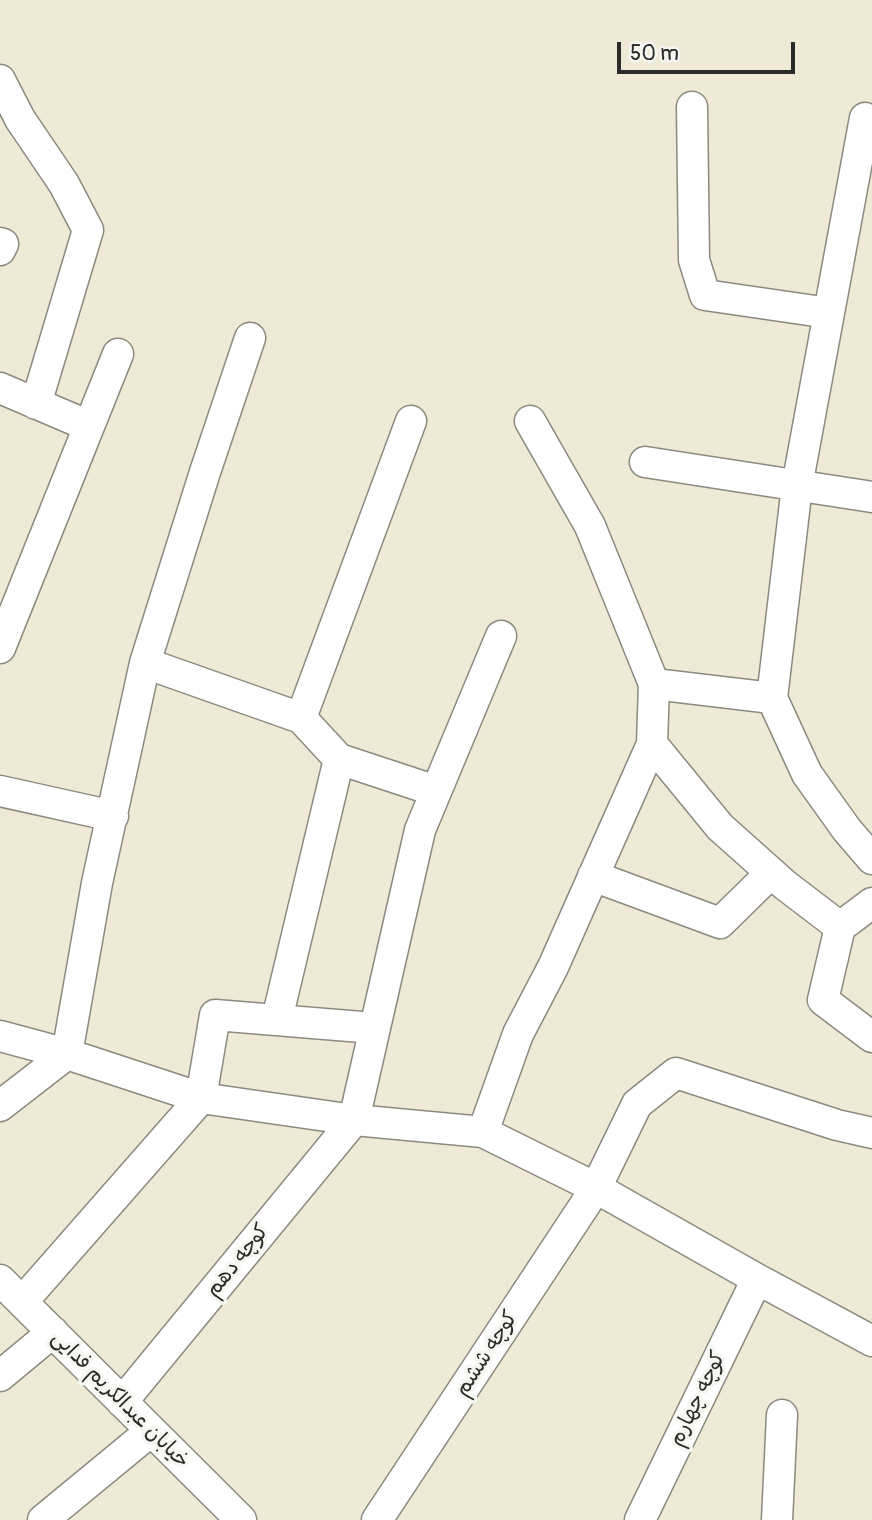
<!DOCTYPE html>
<meta charset="utf-8">
<style>
body{margin:0}
#map{position:relative;width:872px;height:1520px;overflow:hidden;background:#eeead5;font-family:Pangolin,sans-serif}
canvas{display:block}
.scale{position:absolute;left:617px;top:42px;width:178px;height:32px;box-sizing:border-box;border:4px solid #2b2b2b;border-top:0;padding-left:9px;font-size:21px;line-height:24px;white-space:nowrap;color:#2b2b2b;-webkit-text-stroke:5px #f6f6f2;paint-order:stroke}
</style>
<div id="map">
<canvas width="872" height="1520"></canvas>
<div class="scale">50 m</div>
</div>
<script>
const ctx = document.querySelector('canvas').getContext('2d');
ctx.lineJoin = 'round';
const poly = rows => new Path2D(rows.map(r => 'M' + r).join(''));
function trace(path, color, width, dash) { ctx.strokeStyle = color; ctx.lineWidth = width; ctx.lineCap = dash ? 'butt' : 'round'; ctx.setLineDash(dash || []); ctx.stroke(path); }
function write(font, color, halo, rows, align = 'center') {
  ctx.font = font + ' Pangolin,"Playpen Sans Arabic",sans-serif'; ctx.lineWidth = 7; ctx.setLineDash([]); ctx.textBaseline = 'middle'; ctx.strokeStyle = halo; ctx.fillStyle = color; for (const [text, x, y, turn = 0] of rows) {
    ctx.save(); ctx.translate(x, y); ctx.rotate((+turn || 0) * Math.PI / 180); ctx.textAlign = isNaN(turn) ? turn : align; if (halo) ctx.strokeText(text, 0, 0); ctx.fillText(text, 0, 0); ctx.restore();
  }
}
const minor = poly([
 [0,80,20,119,64,184,88,230,36,404],
 [692,107,694,260,705,295,829,313],
 [865,118,797,486,772,698,807,774,847,830,872,859],
 [0,243,3,244,0,250],
 [0,388,89,426],
 [645,462,872,497],
 [0,648,118,354],
 [145,663,301,718,339,759,436,791],
 [654,684,772,698],
 [301,718,411,421],
 [652,744,720,827,785,885,840,927,872,903],
 [0,791,113,816],
 [593,876,720,923,771,873],
 [840,927,823,1000,872,1037],
 [277,1019,339,759],
 [0,1036,67,1054,201,1098,354,1120,483,1132,596,1188,757,1279,872,1341],
 [0,1106,67,1054,97,883,145,663,205,472,250,338],
 [483,1132,518,1034,553,967,652,744,654,684,590,526,530,421],
 [0,1280,241,1520],
 [22,1302,201,1098,215,1015,374,1028],
 [0,1376,53,1332],
 [122,1402,354,1120,420,830,501,636],
 [43,1520,151,1431],
 [377,1520,596,1188,637,1104,676,1073,837,1125,872,1133],
 [640,1520,757,1279],
 [777,1520,782,1415]
]);
const streetNames = [
 ["کوچه دهم",238,1261,-51],
 ["کوچه ششم",487,1354,-57],
 ["کوچه چهارم",698,1399,-64],
 ["خیابان عبدالکریم فدایی",120,1400,45]
];
trace(minor, '#8c8a80', 33);
trace(minor, '#fff', 30);
write('21px', '#2b2b2b', '#f6f6f2', streetNames);
</script>
